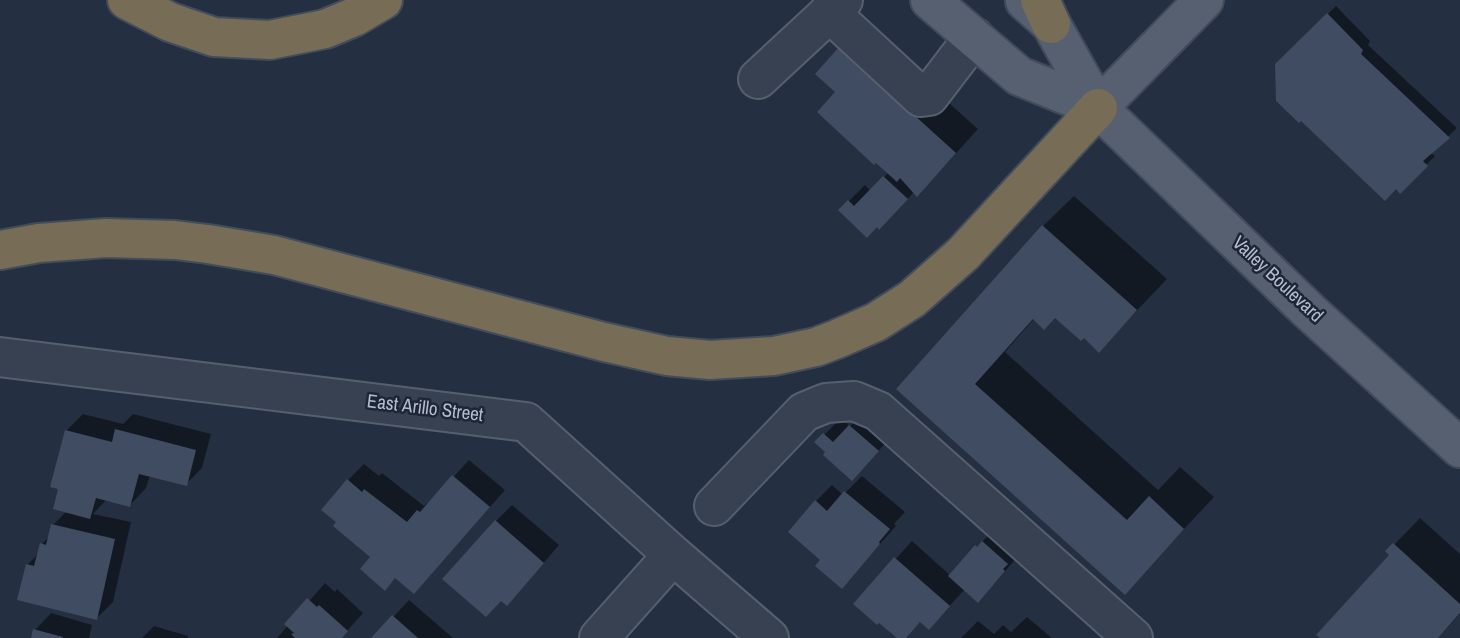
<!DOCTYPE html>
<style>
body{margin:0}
canvas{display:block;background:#242f41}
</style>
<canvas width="1460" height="638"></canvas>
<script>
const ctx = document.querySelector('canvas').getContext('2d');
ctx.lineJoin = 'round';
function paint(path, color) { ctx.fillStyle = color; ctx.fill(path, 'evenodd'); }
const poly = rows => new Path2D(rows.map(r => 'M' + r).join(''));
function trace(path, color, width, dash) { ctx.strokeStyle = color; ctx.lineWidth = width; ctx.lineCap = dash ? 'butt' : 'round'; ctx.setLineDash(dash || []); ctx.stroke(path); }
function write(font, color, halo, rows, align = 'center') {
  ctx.font = font + ' "Archivo Narrow",sans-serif'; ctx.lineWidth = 5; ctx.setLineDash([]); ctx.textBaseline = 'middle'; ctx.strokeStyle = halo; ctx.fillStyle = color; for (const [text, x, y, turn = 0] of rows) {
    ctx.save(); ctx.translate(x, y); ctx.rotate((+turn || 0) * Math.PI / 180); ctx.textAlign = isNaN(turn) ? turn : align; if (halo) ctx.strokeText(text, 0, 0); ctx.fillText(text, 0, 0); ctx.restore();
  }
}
const shadow = poly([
 [1336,6,1370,41,1368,45,1457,128,1431,153,1435,156,1400,191,1276,65],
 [863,26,978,129,939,172,914,192,896,211,840,210,865,185,871,191,889,172,837,92],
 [1074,196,1167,279,1099,350,1084,336,1056,316,1034,319,1005,352,1158,490,1180,467,1214,497,1125,592,898,388,1043,226],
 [867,409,894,434,868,462,828,452,817,442,841,418,850,426],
 [83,414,123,424,133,414,211,434,202,468,186,484,150,475,146,488,130,505,107,499,93,514,131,522,113,602,97,618,27,565,40,552,42,544,50,536,53,525,67,511,60,487,52,485,67,430],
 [469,460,505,490,430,575,396,577,385,588,348,480,364,464,379,476,382,473,424,506,436,496],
 [862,476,905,512,894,524,896,526,842,587,823,560,816,501,832,485,843,495],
 [512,505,559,545,523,587,496,521],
 [1420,518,1460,554,1460,614,1438,638,1322,638,1391,555,1388,551],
 [993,530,1020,554,994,584,965,589,945,611,921,621,904,638,899,638,855,604,912,541,951,576],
 [325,583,335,592,337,589,363,613,341,638,277,638],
 [409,600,453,638,374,638],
 [51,613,92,625,89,638,32,638,35,630],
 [1027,617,1052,638,961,638,978,621,994,634,1003,625,1011,632],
 [154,626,188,636,188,638,142,638]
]);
const building = poly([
 [1327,13,1363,50,1361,54,1450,138,1423,161,1428,166,1400,194,1396,189,1385,201,1301,121,1299,123,1276,101,1275,64],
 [839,47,956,153,917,197,900,178,897,182,876,163,874,165,817,112,835,92,815,74],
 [883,176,908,199,879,230,877,227,867,238,838,210,848,200,854,206],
 [1042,225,1137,310,1099,353,1084,338,1081,341,1055,318,1044,330,1033,319,975,384,1127,520,1149,496,1184,529,1125,595,896,389],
 [849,425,879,451,852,481,823,455,825,452,814,442,823,433,833,442],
 [115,429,196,450,187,486,139,474,130,507,96,498,90,519,53,509,58,489,50,487,65,430,112,442],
 [452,475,490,507,414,594,395,578,385,591,360,569,370,557,333,526,336,522,321,510,347,479,362,492,364,489,407,522,417,510,420,512],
 [844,491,890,529,879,542,880,544,842,589,815,566,820,560,788,532,815,500,827,511],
 [495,520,544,563,507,606,501,601,486,617,442,579],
 [51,524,115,539,97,620,17,600,26,564,34,566,40,543,46,545],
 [982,541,1008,564,1003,569,1005,571,978,603,948,576,975,545,977,547],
 [1393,543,1460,604,1460,613,1438,638,1320,638,1316,635,1389,555,1385,551],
 [894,557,950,606,929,630,920,622,906,638,897,638,879,623,877,625,853,604],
 [307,598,317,607,319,605,348,631,342,638,295,638,291,634,294,633,284,624],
 [392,615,418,638,371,638],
 [33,629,63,637,63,638,31,638]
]);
const minor = poly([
 [829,12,921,97,929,96,974,37],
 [758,79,843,0],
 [0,357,526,422,673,555,769,638],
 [714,506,804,412,826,403,854,401,878,411,1133,638],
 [599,638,673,555]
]);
const major = poly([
 [930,0,1019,76,1098,108],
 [1025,1,1051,24,1098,108,1308,310,1460,448],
 [1098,108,1204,0]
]);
const highway = poly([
 [127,0,170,22,214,37,270,40,325,29,354,17,383,0],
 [1040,0,1051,24],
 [0,250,39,243,106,238,175,240,208,244,274,255,604,342,667,356,710,360,774,356,816,347,837,339,876,322,912,299,963,254,1098,108]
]);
const streetNames = [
 ["Valley Boulevard",1277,280,43],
 ["East Arillo Street",425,409,7]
];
paint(shadow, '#0007');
paint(building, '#404c61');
trace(minor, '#565f6e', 42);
trace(major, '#424a5a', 42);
trace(highway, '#434c5b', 42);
trace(minor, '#384151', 38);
trace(major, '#566071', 38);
trace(highway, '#776c55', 38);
write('19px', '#b5bccb', '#1d2636', streetNames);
</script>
